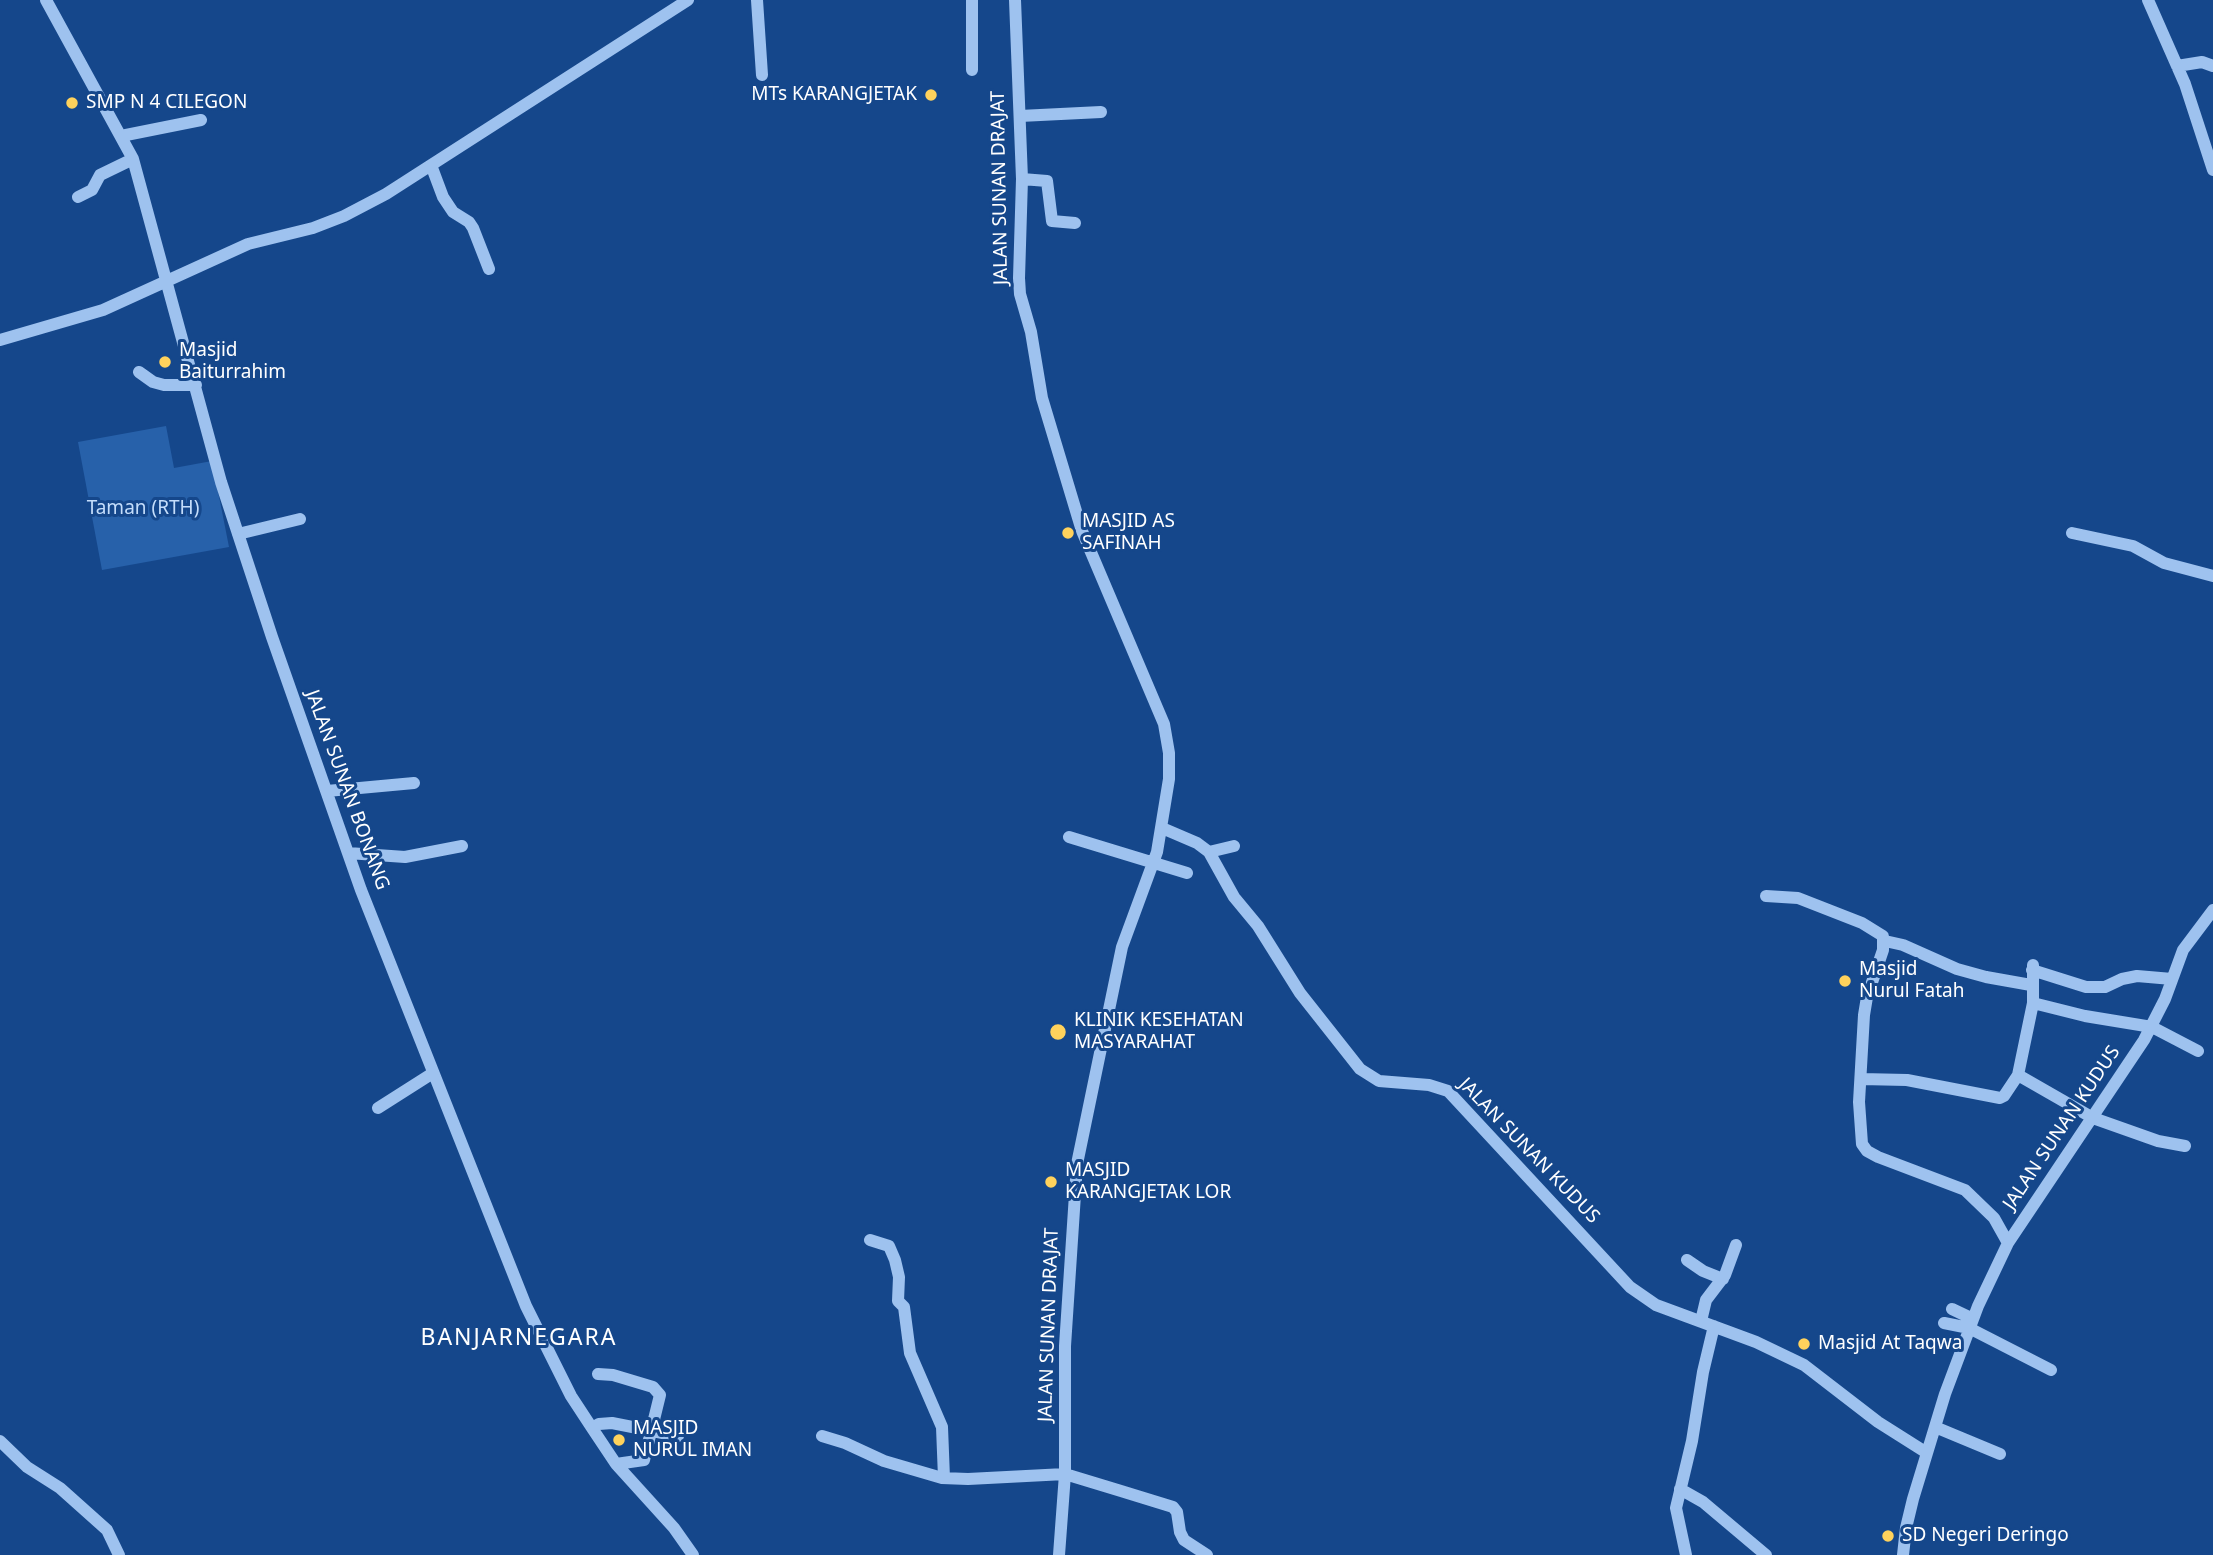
<!DOCTYPE html>
<style>
body{margin:0}
canvas{display:block;background:#15478b}
</style>
<canvas width="2213" height="1555"></canvas>
<script>
const ctx = document.querySelector('canvas').getContext('2d');
ctx.lineJoin = 'round';
function paint(path, color) { ctx.fillStyle = color; ctx.fill(path, 'evenodd'); }
const poly = rows => new Path2D(rows.map(r => 'M' + r).join(''));
function trace(path, color, width, dash) { ctx.strokeStyle = color; ctx.lineWidth = width; ctx.lineCap = dash ? 'butt' : 'round'; ctx.setLineDash(dash || []); ctx.stroke(path); }
function write(font, color, halo, rows, align = 'center') {
  ctx.font = font + ' "Noto Sans",sans-serif'; ctx.lineWidth = 6; ctx.setLineDash([]); ctx.textBaseline = 'middle'; ctx.strokeStyle = halo; ctx.fillStyle = color; for (const [text, x, y, turn = 0] of rows) {
    ctx.save(); ctx.translate(x, y); ctx.rotate((+turn || 0) * Math.PI / 180); ctx.textAlign = isNaN(turn) ? turn : align; if (halo) ctx.strokeText(text, 0, 0); ctx.fillText(text, 0, 0); ctx.restore();
  }
}
const green = poly([
 [166,426,174,468,212,461,229,547,102,570,78,442]
]);
const minor = poly([
 [46,0,133,159,221,482,272,637,361,890,526,1306,571,1396,592,1428,616,1464,674,1528,693,1555],
 [757,0,762,75],
 [1015,0,1022,179,1019,278,1020,294,1031,332,1042,398,1082,531,1164,724,1169,753,1169,779,1157,852,1122,947,1077,1164,1065,1346,1065,1474,1059,1555],
 [2148,0,2185,84,2213,170],
 [2177,66,2202,62,2213,66],
 [972,70,972,0],
 [1020,116,1101,112],
 [121,136,201,120],
 [431,165,443,197,453,212,469,222,473,228,489,269],
 [1022,179,1047,181,1052,221,1075,223],
 [78,197,92,190,100,175,133,159],
 [0,340,103,310,248,244,313,228,344,216,386,194,688,0],
 [139,372,153,382,164,385,196,385],
 [2072,533,2133,546,2164,563,2213,576],
 [238,534,300,519],
 [327,791,414,783],
 [1162,828,1197,843,1209,852,1234,897,1258,926,1300,993,1360,1069,1379,1081,1429,1085,1448,1091,1630,1287,1656,1305,1756,1342,1804,1365,1878,1422,1927,1453],
 [1069,837,1187,873],
 [1209,852,1234,846],
 [348,853,405,857,462,846],
 [1766,896,1798,898,1862,923,1883,936,1883,950,1867,997,1864,1015,1859,1102,1862,1144,1867,1151,1878,1157,1965,1190,1994,1218,2008,1243],
 [1885,941,1903,945,1957,969,1986,977,2031,985],
 [2033,965,2033,1003,2018,1075,2093,1118,2158,1141,2185,1146],
 [2032,970,2086,987,2105,987,2122,979,2137,976,2172,979],
 [2033,1003,2085,1016,2152,1027,2198,1051],
 [1861,1079,1907,1080,2000,1098,2004,1096,2018,1075],
 [378,1108,433,1073],
 [870,1240,889,1246,895,1260,899,1277,898,1301,904,1307,910,1353,942,1427,944,1478],
 [1687,1260,1703,1271,1723,1279],
 [1952,1309,1973,1319],
 [1701,1321,1706,1300,1725,1275,1736,1245],
 [1944,1323,1969,1328,2051,1370],
 [598,1374,613,1375,653,1387,660,1395,644,1460,616,1464],
 [1935,1427,2000,1454],
 [592,1428,599,1424,612,1423,678,1436],
 [822,1436,845,1443,884,1461,942,1478,968,1479,1065,1474,1121,1491,1173,1507,1177,1512,1180,1532,1184,1540,1207,1555],
 [0,1441,27,1467,60,1488,107,1530,119,1555],
 [1680,1489,1703,1502,1766,1555],
 [1686,1555,1676,1508,1692,1441,1703,1372,1714,1326],
 [1903,1555,1906,1528,1913,1499,1945,1394,1978,1306,2008,1243,2144,1040,2165,999,2183,950,2213,910]
]);
const markers = [
 [931,95,7,"#ffd25c"],
 [72,103,7,"#ffd25c"],
 [165,362,7,"#ffd25c"],
 [1068,533,7,"#ffd25c"],
 [1845,981,7,"#ffd25c"],
 [1058,1032,9,"#ffd25c"],
 [1051,1182,7,"#ffd25c"],
 [1804,1344,7,"#ffd25c"],
 [619,1440,7,"#ffd25c"],
 [1888,1536,7,"#ffd25c"]
];
const poiNames = [
 ["MTs KARANGJETAK",917,95,"right"],
 ["SMP N 4 CILEGON",86,103],
 ["Masjid",179,351],
 ["Baiturrahim",179,373],
 ["MASJID AS",1082,522],
 ["SAFINAH",1082,544],
 ["Masjid",1859,970],
 ["Nurul Fatah",1859,992],
 ["KLINIK KESEHATAN",1074,1021],
 ["MASYARAHAT",1074,1043],
 ["MASJID",1065,1171],
 ["KARANGJETAK LOR",1065,1193],
 ["Masjid At Taqwa",1818,1344],
 ["MASJID",633,1429],
 ["NURUL IMAN",633,1451],
 ["SD Negeri Deringo",1902,1536]
];
const streetNames = [
 ["JALAN SUNAN DRAJAT",1000,188,-91],
 ["JALAN SUNAN BONANG",347,790,70],
 ["JALAN SUNAN KUDUS",2062,1128,-56],
 ["JALAN SUNAN KUDUS",1529,1151,46],
 ["JALAN SUNAN DRAJAT",1049,1325,-88]
];
const parkNames = [
 ["Taman (RTH)",143,509]
];
const quarterNames = [
 ["BANJARNEGARA",519,1338]
];
paint(green, '#2761aa');
trace(minor, '#9ec2ef', 12);
for (const [x, y, r, color] of markers) { const dot = new Path2D(); dot.arc(x, y, r, 0, 2 * Math.PI); ctx.fillStyle = color; ctx.fill(dot); trace(dot, '#15478b', 2.5); }
write('19px', '#fff', '#15478b', poiNames, 'left');
write('19px', '#fff', '#15478b', streetNames);
write('19px', '#c4ddfb', '#15478b', parkNames);
ctx.letterSpacing = '2px';
write('23px', '#fff', '#15478b', quarterNames);
ctx.letterSpacing = '0px';
</script>
